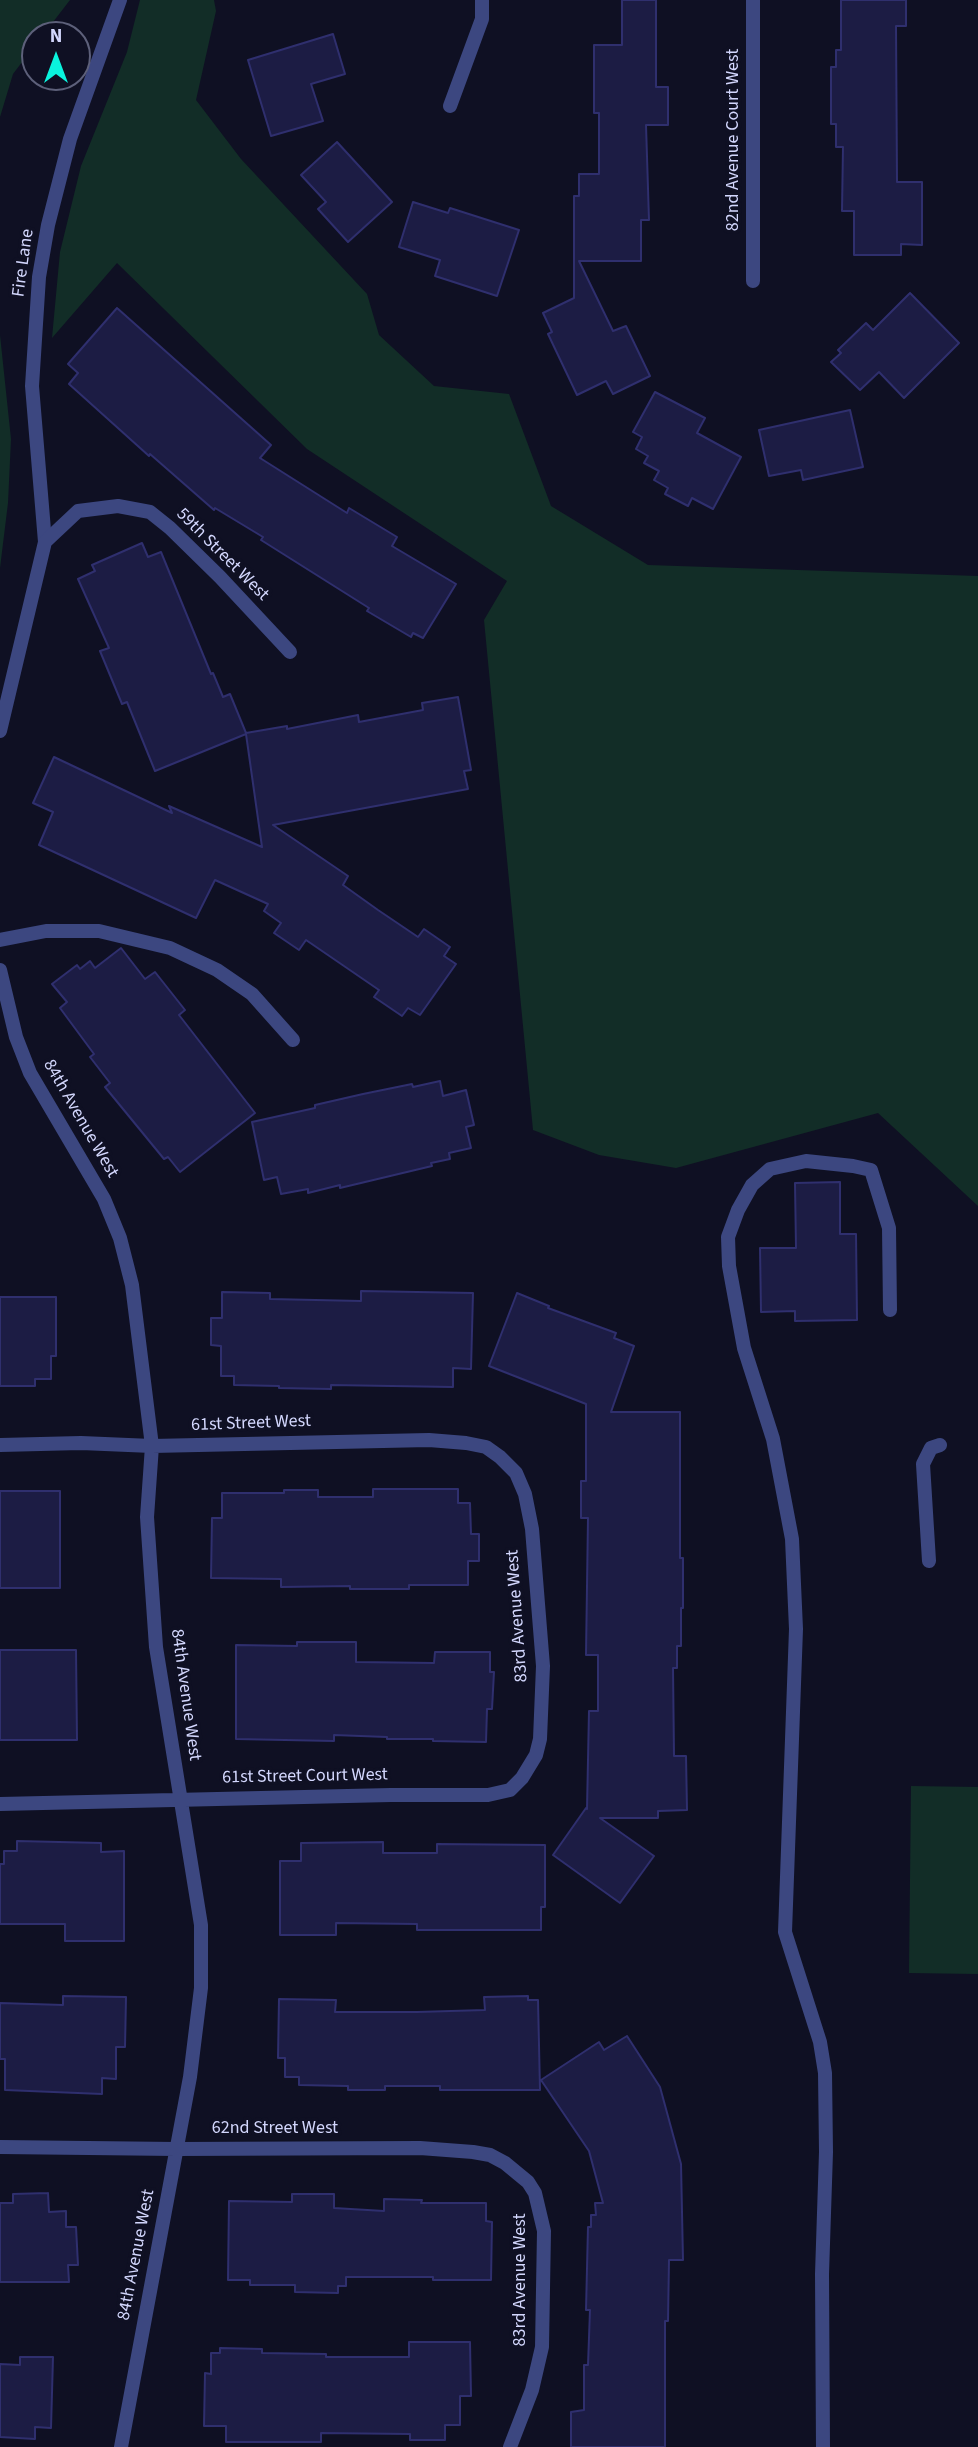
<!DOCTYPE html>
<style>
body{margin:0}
#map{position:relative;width:978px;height:2447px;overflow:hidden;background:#0f1023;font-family:"Source Sans 3",sans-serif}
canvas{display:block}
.north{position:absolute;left:21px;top:21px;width:70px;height:70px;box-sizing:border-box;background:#0f1023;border:2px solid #5d607a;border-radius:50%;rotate:0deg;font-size:19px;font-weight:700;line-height:28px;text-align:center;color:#d3d7fd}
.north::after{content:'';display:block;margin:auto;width:24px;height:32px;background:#0af3dd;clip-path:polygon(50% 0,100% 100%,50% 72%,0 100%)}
</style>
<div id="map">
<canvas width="978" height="2447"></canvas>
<div class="north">N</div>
</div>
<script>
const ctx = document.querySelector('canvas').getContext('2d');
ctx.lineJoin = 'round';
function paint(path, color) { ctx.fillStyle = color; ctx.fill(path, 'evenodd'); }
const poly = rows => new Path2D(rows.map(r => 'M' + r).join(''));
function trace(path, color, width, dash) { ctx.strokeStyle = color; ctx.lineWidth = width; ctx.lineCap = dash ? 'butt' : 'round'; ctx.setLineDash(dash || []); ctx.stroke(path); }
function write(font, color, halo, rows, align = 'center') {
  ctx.font = font + ' "Source Sans 3",sans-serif'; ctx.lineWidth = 7; ctx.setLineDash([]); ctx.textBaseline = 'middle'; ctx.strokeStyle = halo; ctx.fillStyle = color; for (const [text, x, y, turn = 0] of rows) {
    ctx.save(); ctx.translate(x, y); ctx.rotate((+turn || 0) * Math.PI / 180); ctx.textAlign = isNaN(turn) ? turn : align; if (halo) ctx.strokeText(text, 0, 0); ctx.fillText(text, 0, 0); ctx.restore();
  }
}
const green = poly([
 [0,0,70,0,43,35,35,35,35,45,13,74,0,117],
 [140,0,214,0,216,11,196,100,241,159,367,294,379,335,434,386,509,394,551,506,648,565,978,576,978,1206,878,1113,676,1168,599,1155,533,1130,484,620,507,581,307,449,117,263,52,338,60,252,81,166,127,52],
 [0,335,11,439,8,503,0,568],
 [911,1786,978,1787,978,1974,909,1973]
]);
const building = poly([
 [622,0,656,0,656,87,668,87,668,125,646,125,649,220,641,220,641,261,579,261,613,331,626,326,650,376,613,394,606,381,577,395,548,334,552,332,543,313,574,298,574,196,579,196,579,174,599,174,599,113,594,113,594,45,622,45,622,0],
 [841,0,906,0,906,26,896,26,897,182,922,182,922,245,901,244,901,255,854,255,854,211,842,211,843,147,836,147,836,124,831,124,831,67,836,67,836,50,841,50,841,0],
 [333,34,345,74,311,84,323,121,271,136,248,60,333,34],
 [337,142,392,202,348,242,318,209,326,202,301,175,337,142],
 [413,202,448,213,450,208,519,230,497,296,435,276,440,260,399,247,413,202],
 [910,293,959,343,904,398,879,372,860,390,831,362,841,353,838,350,866,323,873,330,910,293],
 [117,308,271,445,260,458,347,513,349,508,397,537,392,546,456,584,423,638,413,633,411,637,367,611,369,608,261,540,263,537,215,508,214,510,150,454,149,456,69,384,78,373,68,364,117,308],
 [655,392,705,418,697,433,741,457,713,509,692,498,688,506,665,494,668,488,654,480,659,471,644,463,648,456,636,449,642,437,633,432,655,392],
 [850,410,863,467,803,480,801,470,769,476,759,430,850,410],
 [142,543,148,557,161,552,211,674,213,673,223,697,230,694,246,733,287,726,287,729,358,715,359,722,423,710,422,703,458,697,471,770,464,771,468,789,273,825,348,876,343,885,378,910,418,937,424,929,450,947,444,956,456,964,420,1015,408,1008,402,1016,374,997,379,990,306,940,299,950,274,933,281,923,264,911,268,904,215,880,196,918,39,845,53,812,33,803,54,757,172,813,169,806,262,847,246,734,155,771,127,702,122,704,100,651,109,648,78,579,95,571,92,565,142,543],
 [121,948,145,979,155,972,185,1010,179,1015,255,1113,180,1172,168,1157,164,1159,105,1087,110,1083,90,1057,94,1054,60,1008,67,1002,52,984,77,965,80,969,90,961,95,968,121,948],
 [440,1081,443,1096,466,1090,474,1125,466,1127,471,1148,449,1153,450,1159,431,1163,432,1166,340,1188,340,1185,308,1193,308,1189,281,1194,277,1177,264,1180,252,1122,315,1108,315,1105,363,1094,412,1084,413,1087,440,1081],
 [840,1182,840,1234,856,1234,857,1320,795,1321,795,1311,761,1312,760,1248,796,1248,795,1183,840,1182],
 [361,1291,473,1293,471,1369,453,1368,453,1387,331,1385,331,1389,279,1388,279,1386,234,1385,234,1376,221,1376,221,1346,211,1345,211,1318,222,1318,222,1292,270,1293,270,1299,361,1301,361,1291],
 [517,1293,549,1306,548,1308,616,1333,614,1338,634,1346,611,1412,680,1412,680,1558,683,1558,683,1608,681,1608,681,1646,677,1646,677,1668,673,1668,674,1756,686,1756,687,1810,658,1811,658,1818,600,1818,654,1856,620,1903,553,1855,586,1808,587,1809,589,1711,598,1711,598,1655,586,1655,588,1518,581,1518,581,1481,586,1481,586,1404,489,1366,517,1293],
 [0,1297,56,1297,56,1356,51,1356,51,1379,35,1379,35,1386,0,1386,0,1297],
 [373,1489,458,1489,458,1503,470,1503,471,1534,479,1534,479,1561,468,1561,468,1585,409,1585,409,1589,350,1589,350,1586,281,1587,281,1579,211,1578,212,1518,222,1518,222,1493,284,1493,284,1490,318,1490,318,1497,373,1497,373,1489],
 [0,1491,60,1491,60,1588,0,1588,0,1491],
 [297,1642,356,1642,356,1662,434,1663,435,1652,490,1652,490,1672,494,1672,492,1709,487,1709,486,1742,433,1741,433,1739,387,1739,387,1737,334,1735,334,1741,236,1739,236,1645,297,1646,297,1642],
 [0,1650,76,1650,77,1740,0,1740,0,1650],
 [17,1841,101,1843,101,1852,124,1851,124,1941,65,1941,65,1924,0,1924,0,1864,4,1864,4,1851,17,1851,17,1841],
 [383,1842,383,1853,437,1853,437,1844,545,1845,545,1907,541,1907,541,1930,417,1930,417,1924,336,1923,336,1935,280,1935,280,1861,301,1861,301,1843,383,1842],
 [63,1996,126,1997,125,2047,116,2047,116,2079,102,2078,102,2094,5,2090,5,2059,0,2059,0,2003,63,2005,63,1996],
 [528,1996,528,2000,538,2000,540,2090,440,2090,440,2086,385,2086,385,2090,348,2090,348,2086,299,2085,299,2077,285,2077,285,2058,278,2058,279,1999,336,2000,335,2012,417,2012,485,2010,484,1997,528,1996],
 [627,2036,660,2087,681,2164,683,2260,669,2260,668,2321,665,2321,665,2447,571,2447,571,2412,584,2410,584,2365,588,2365,590,2310,586,2310,588,2227,591,2227,591,2215,596,2215,595,2203,603,2203,589,2151,541,2080,599,2042,604,2050,627,2036],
 [48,2193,49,2212,66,2211,66,2227,76,2227,78,2265,68,2265,69,2282,0,2282,0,2203,13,2203,13,2194,48,2193],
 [292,2194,334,2194,334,2208,384,2211,384,2199,422,2200,421,2203,486,2203,486,2221,492,2222,491,2280,433,2280,433,2277,346,2277,346,2286,338,2286,338,2293,295,2292,295,2285,250,2285,250,2280,228,2280,229,2201,292,2202,292,2194],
 [409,2342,470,2342,471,2396,460,2396,460,2425,445,2425,445,2440,410,2440,410,2434,321,2433,321,2442,226,2442,226,2426,204,2426,205,2373,211,2374,211,2353,220,2353,220,2348,262,2349,262,2353,326,2354,326,2357,409,2357,409,2342],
 [20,2357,53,2357,51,2428,35,2427,35,2439,0,2437,0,2364,20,2365,20,2357]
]);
const service = poly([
 [45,542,32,386,39,277,48,225,70,139,120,0],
 [929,1561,923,1464,931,1448,940,1445],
 [823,2447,822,2274,826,2152,825,2073,820,2042,785,1932,796,1629,792,1539,773,1439,744,1348,729,1266,728,1237,738,1210,752,1185,770,1169,806,1161,853,1166,871,1170,889,1228,890,1310]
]);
const minor = poly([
 [753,0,753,281],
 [450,106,482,19,482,0],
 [0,731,45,542,78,511,118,506,150,512,170,528,220,577,290,652],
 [0,940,46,931,99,931,170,948,217,970,252,994,293,1040],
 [0,970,16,1037,30,1073,104,1199,120,1238,132,1285,152,1446,147,1517,156,1647,201,1925,201,1988,190,2077,121,2447],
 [0,1445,81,1443,152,1446,429,1440,466,1443,486,1447,500,1457,516,1473,525,1494,532,1529,543,1666,540,1739,536,1755,522,1778,510,1790,488,1795,391,1795,0,1804],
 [0,2147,176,2149,420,2148,473,2152,490,2155,505,2163,528,2182,535,2193,544,2231,542,2347,532,2390,510,2447]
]);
const streetNames = [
 ["82nd Avenue Court West",734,140,-90],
 ["Fire Lane",24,263,-82],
 ["59th Street West",222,555,45],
 ["84th Avenue West",80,1119,60],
 ["61st Street West",251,1424,-2],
 ["83rd Avenue West",518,1616,-94],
 ["84th Avenue West",185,1695,82],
 ["61st Street Court West",305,1777,-1],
 ["62nd Street West",275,2129],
 ["84th Avenue West",137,2255,-79],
 ["83rd Avenue West",521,2280,-90]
];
paint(green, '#122d27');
paint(building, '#1c1c44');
trace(building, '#2f2f6e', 2);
trace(service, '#3c4780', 14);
trace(minor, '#3c4780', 14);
write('18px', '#d3d7fd', '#0f1023', streetNames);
</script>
